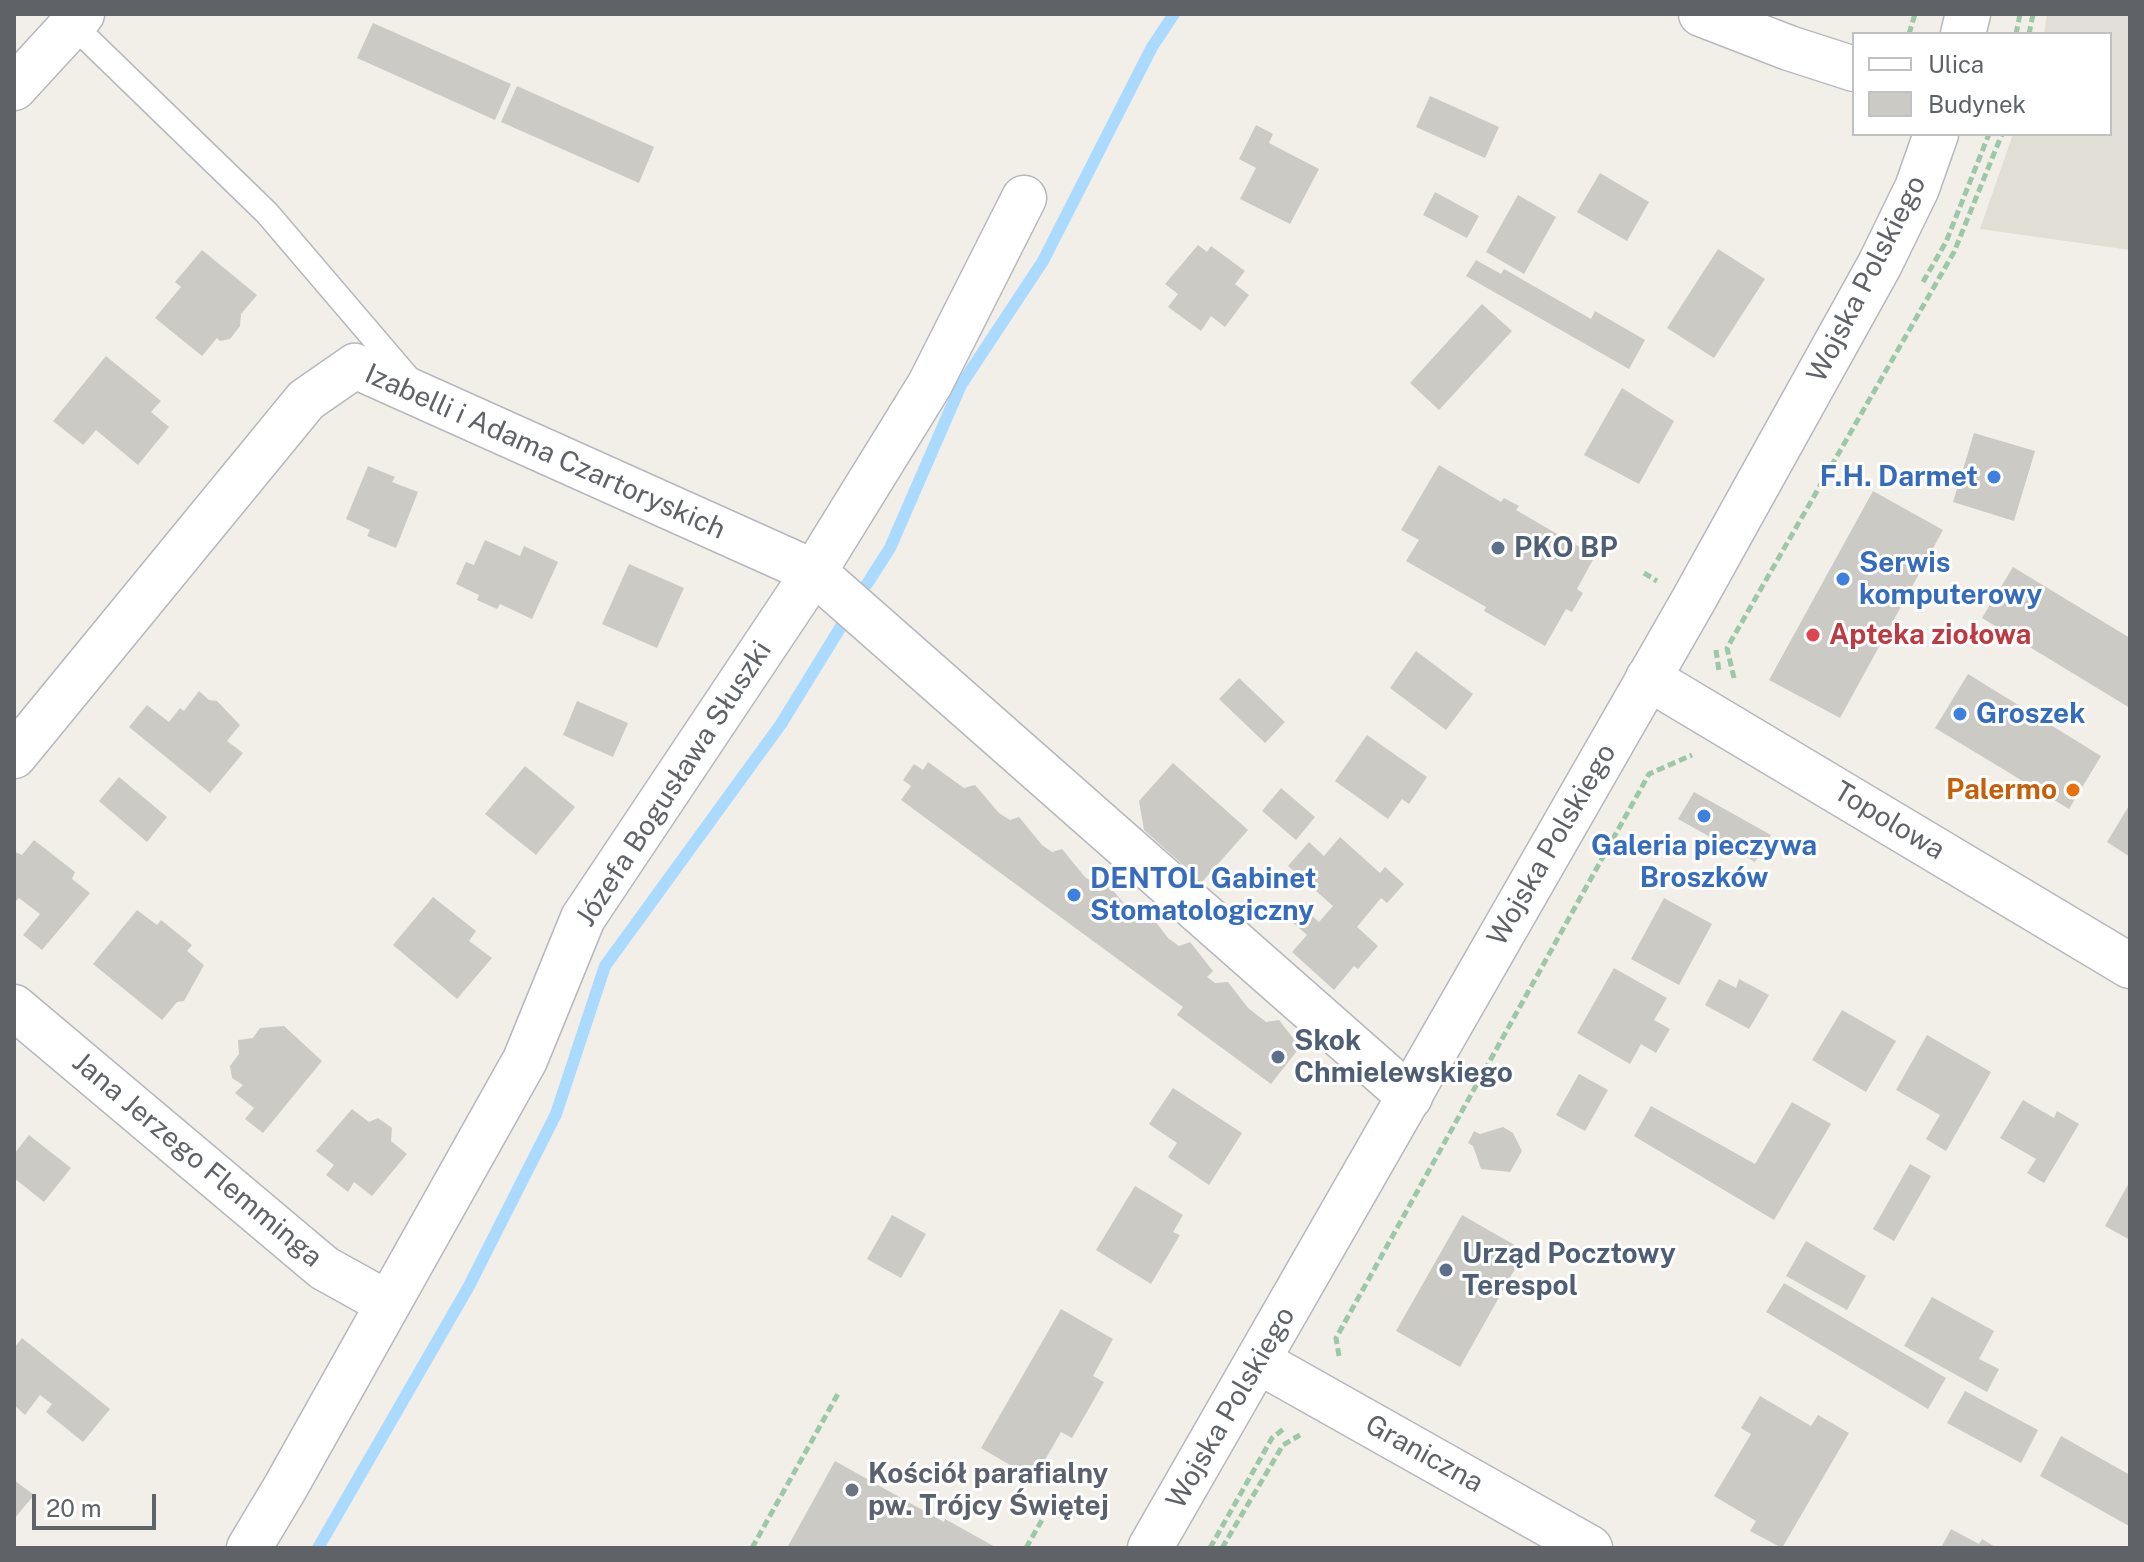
<!DOCTYPE html>
<meta charset="utf-8">
<style>
body{margin:0}
#map{position:relative;width:2144px;height:1562px;overflow:hidden;background:#f1efe8;font-family:"Public Sans",sans-serif}
canvas{display:block}
.frame{position:absolute;inset:0;border:16px solid #5f6368;pointer-events:none}
.legend{position:absolute;left:1852px;top:32px;width:260px;height:104px;box-sizing:border-box;background:#fff;border:2px solid #bfc1c3;margin:0;padding:10px 14px;list-style:none;font-size:24px;color:#5f6368}
.legend li{display:flex;align-items:center;gap:16px;height:40px}
.legend b{width:40px;border:2px solid #bfc1c3}
.scale{position:absolute;left:32px;top:1494px;width:124px;height:36px;box-sizing:border-box;border:4px solid #5f6368;border-top:0;padding-left:10px;font-size:24px;line-height:28px;white-space:nowrap;color:#5f6368;-webkit-text-stroke:6px #fff;paint-order:stroke}
</style>
<div id="map">
<canvas width="2144" height="1562"></canvas>
<div class="frame"></div>
<ul class="legend">
<li><b style="height:10px;background:#fff"></b>Ulica</li>
<li><b style="height:22px;background:#cccac5"></b>Budynek</li>
</ul>
<div class="scale">20 m</div>
</div>
<script>
const ctx = document.querySelector('canvas').getContext('2d');
ctx.lineJoin = 'round';
function paint(path, color) { ctx.fillStyle = color; ctx.fill(path, 'evenodd'); }
const poly = rows => new Path2D(rows.map(r => 'M' + r).join(''));
function trace(path, color, width, dash) { ctx.strokeStyle = color; ctx.lineWidth = width; ctx.lineCap = dash ? 'butt' : 'round'; ctx.setLineDash(dash || []); ctx.stroke(path); }
function write(font, color, halo, rows, align = 'center') {
  ctx.font = font + ' "Public Sans",sans-serif'; ctx.lineWidth = 6; ctx.setLineDash([]); ctx.textBaseline = 'middle'; ctx.strokeStyle = halo; ctx.fillStyle = color; for (const [text, x, y, turn = 0] of rows) {
    ctx.save(); ctx.translate(x, y); ctx.rotate((+turn || 0) * Math.PI / 180); ctx.textAlign = isNaN(turn) ? turn : align; if (halo) ctx.strokeText(text, 0, 0); ctx.fillText(text, 0, 0); ctx.restore();
  }
}
const education = poly([
 [2047,14,2130,14,2130,250,1980,229,2013,134,2110,134,2110,34,2044,34]
]);
const stream = poly([
 [867,584,890,548,961,385,1043,261,1152,47,1174,14],
 [318,1548,469,1286,556,1114,605,966,781,724,845,620]
]);
const building = poly([
 [373,23,511,84,495,120,357,58],
 [517,86,654,147,639,183,501,122],
 [1430,96,1499,127,1485,158,1416,127],
 [1256,125,1273,134,1269,143,1319,169,1290,224,1240,199,1256,168,1239,159],
 [1600,173,1649,202,1627,241,1577,212],
 [1435,192,1479,216,1467,238,1423,215],
 [1518,195,1556,217,1524,274,1486,252],
 [1198,245,1207,252,1211,246,1245,271,1235,284,1249,295,1225,327,1211,316,1201,331,1168,307,1178,294,1165,284],
 [1718,249,1765,279,1714,358,1667,328],
 [202,250,257,295,241,314,240,326,230,339,220,341,217,338,202,356,155,318,181,287,175,282],
 [1476,260,1501,274,1504,269,1591,319,1595,311,1645,340,1629,369,1466,276],
 [1482,304,1512,331,1439,410,1410,383],
 [106,356,161,401,151,412,169,427,138,465,96,430,83,445,53,421],
 [1622,388,1674,421,1639,484,1584,455],
 [1974,433,2035,451,2014,521,1953,502],
 [1439,465,1501,502,1504,498,1519,506,1516,510,1595,556,1577,589,1583,593,1572,612,1566,609,1545,646,1484,611,1486,607,1406,561,1419,540,1401,530],
 [368,466,395,477,392,482,418,492,396,548,367,536,370,530,346,519],
 [1873,491,1943,530,1840,718,1769,680],
 [485,540,520,556,524,546,558,562,532,619,500,604,497,609,477,600,479,595,456,584,466,562,474,565],
 [629,564,684,588,657,648,602,624],
 [2013,567,2130,638,2130,708,1982,618],
 [1416,651,1473,694,1446,730,1390,688],
 [1968,674,2101,756,2069,809,1935,728],
 [1239,678,1285,722,1265,743,1219,699],
 [199,691,209,700,217,701,240,725,227,741,243,753,210,793,129,727,147,705,169,722,180,708,184,711],
 [577,701,628,723,613,757,563,735],
 [1367,735,1427,777,1409,804,1402,799,1388,819,1335,781],
 [928,762,964,788,975,785,999,813,1010,820,1019,817,1042,845,1052,852,1062,849,1085,877,1095,884,1105,881,1127,907,1136,913,1148,912,1168,938,1179,946,1190,942,1213,971,1207,977,1215,983,1228,982,1248,1008,1266,1022,1279,1020,1300,1047,1271,1084,1177,1015,1183,1007,901,800,911,786,903,780,914,764,923,770],
 [1173,763,1248,830,1202,882,1144,830,1139,801],
 [525,766,575,807,536,855,485,814],
 [119,777,167,817,147,842,99,801],
 [1281,788,1315,817,1296,840,1262,811],
 [1694,792,1771,835,1755,862,1678,819],
 [2130,804,2130,857,2107,842],
 [1340,837,1380,873,1385,867,1404,884,1387,903,1381,898,1357,927,1378,946,1358,969,1354,966,1334,990,1292,952,1307,935,1290,920,1302,907,1319,922,1333,906,1288,866,1309,842,1324,856],
 [34,840,75,872,72,879,90,893,42,950,23,935,40,914,19,898,14,903,14,854,15,852,22,855],
 [433,897,476,931,469,941,492,958,457,999,393,945],
 [1664,898,1712,924,1679,985,1631,959],
 [137,910,157,925,161,920,192,945,187,951,204,965,184,1001,177,1002,162,1020,93,964],
 [1614,968,1667,998,1654,1020,1670,1029,1656,1053,1641,1044,1630,1064,1577,1033],
 [1719,979,1736,988,1739,979,1769,995,1749,1029,1705,1005],
 [1842,1010,1896,1041,1866,1092,1812,1060],
 [284,1026,322,1061,263,1133,245,1119,254,1108,235,1093,243,1085,232,1078,230,1066,239,1054,238,1040,253,1038,260,1028],
 [1927,1035,1991,1072,1946,1151,1926,1139,1940,1115,1896,1090],
 [1579,1074,1608,1090,1585,1131,1556,1115],
 [1173,1088,1242,1133,1209,1185,1168,1157,1177,1143,1149,1124],
 [2023,1100,2054,1118,2057,1111,2079,1124,2044,1183,2027,1173,2036,1159,2000,1138],
 [1792,1102,1831,1124,1774,1220,1634,1136,1651,1106,1755,1164],
 [352,1109,369,1122,378,1118,392,1128,391,1141,407,1154,372,1196,354,1182,348,1192,326,1175,334,1165,316,1151],
 [1503,1127,1513,1133,1522,1151,1510,1172,1481,1169,1473,1146,1468,1143,1474,1131,1480,1134],
 [29,1135,71,1168,44,1202,14,1178,14,1154],
 [1910,1164,1931,1176,1894,1241,1873,1229],
 [2130,1181,2130,1240,2105,1226],
 [1135,1186,1183,1215,1173,1232,1180,1235,1151,1284,1096,1250],
 [892,1215,926,1234,901,1278,867,1259],
 [1462,1215,1525,1251,1460,1367,1396,1331],
 [1806,1241,1866,1276,1847,1310,1786,1276],
 [1784,1283,1946,1378,1928,1409,1766,1312],
 [1932,1297,1994,1331,1979,1359,1999,1369,1987,1392,1904,1346],
 [1061,1309,1113,1339,1093,1376,1104,1382,1072,1438,1061,1432,1034,1479,981,1448],
 [22,1338,110,1409,83,1442,46,1412,52,1404,40,1395,25,1415,14,1405,14,1348],
 [1965,1391,2038,1430,2021,1463,1947,1423],
 [1760,1396,1811,1426,1818,1415,1849,1433,1782,1548,1750,1531,1756,1521,1714,1496,1751,1434,1741,1428],
 [2061,1436,2130,1475,2129,1526,2040,1476],
 [835,1461,944,1522,945,1519,997,1548,787,1548],
 [14,1480,34,1495,14,1519],
 [1951,1529,1979,1544,1982,1539,1997,1548,1941,1548]
]);
const path = poly([
 [1909,34,1915,14],
 [2016,34,2020,14],
 [2029,34,2033,14],
 [1923,282,1946,242,1989,134],
 [1644,573,1657,581],
 [1716,650,1719,671],
 [1734,678,1727,648,1954,252,2002,134],
 [1339,1356,1336,1338,1649,774,1692,755],
 [752,1548,839,1392],
 [1026,1548,1047,1511],
 [1210,1548,1272,1438,1286,1427],
 [1222,1548,1283,1445,1300,1435]
]);
const service = poly([
 [72,24,267,213,413,384]
]);
const minor = poly([
 [14,88,82,14],
 [1648,678,2130,966],
 [14,756,306,400,355,366,814,572,1410,1097],
 [14,1007,324,1268,387,1303],
 [1258,1361,1590,1548],
 [249,1548,285,1488,525,1060,583,918,814,572,930,384,1024,198]
]);
const tertiary = poly([
 [1150,1548,1693,601,1880,264,1917,188,1936,134]
]);
const secondary = poly([
 [1701,14,1789,48,1854,69],
 [1963,34,1968,14]
]);
const markers = [
 [1994,477,8,"#3f7fe0"],
 [1498,548,8,"#5c6f8a"],
 [1843,579,8,"#3f7fe0"],
 [1813,635,8,"#e0444e"],
 [1960,714,8,"#3f7fe0"],
 [2073,790,8,"#e8710a"],
 [1704,816,8,"#3f7fe0"],
 [1074,895,8,"#3f7fe0"],
 [1278,1057,8,"#5c6f8a"],
 [1446,1270,8,"#5c6f8a"],
 [852,1490,8,"#6b7280"]
];
const streetNames = [
 ["Wojska Polskiego",1867,279,-63],
 ["Izabelli i Adama Czartoryskich",545,452,24],
 ["Józefa Bogusława Słuszki",674,784,-57],
 ["Topolowa",1889,821,31],
 ["Wojska Polskiego",1552,845,-60],
 ["Jana Jerzego Flemminga",197,1160,40],
 ["Wojska Polskiego",1231,1408,-60],
 ["Graniczna",1424,1454,29]
];
const shopNames = [
 ["F.H. Darmet",1978,477,"right"],
 ["Serwis",1859,563],
 ["komputerowy",1859,595],
 ["Groszek",1976,714],
 ["Galeria pieczywa",1704,846,"center"],
 ["Broszków",1704,878,"center"],
 ["DENTOL Gabinet",1090,879],
 ["Stomatologiczny",1090,911]
];
const serviceNames = [
 ["PKO BP",1514,548],
 ["Skok",1294,1041],
 ["Chmielewskiego",1294,1073],
 ["Urząd Pocztowy",1462,1254],
 ["Terespol",1462,1286]
];
const healthNames = [
 ["Apteka ziołowa",1829,635]
];
const foodNames = [
 ["Palermo",2057,790]
];
const worshipNames = [
 ["Kościół parafialny",868,1474],
 ["pw. Trójcy Świętej",868,1506]
];
paint(education, '#e1ded6');
trace(stream, '#aadaff', 12);
paint(building, '#cccac5');
trace(service, '#b5b8bc', 27);
trace(minor, '#b5b8bc', 47);
trace(tertiary, '#b5b8bc', 47);
trace(secondary, '#b6babf', 47);
trace(path, '#9cc7a9', 5, [8, 4]);
trace(service, '#fff', 24);
trace(minor, '#fff', 44);
trace(tertiary, '#fff', 44);
trace(secondary, '#fff', 44);
for (const [x, y, r, color] of markers) { const dot = new Path2D(); dot.arc(x, y, r, 0, 2 * Math.PI); ctx.fillStyle = color; ctx.fill(dot); trace(dot, '#fff', 3); }
write('28px', '#5f6368', '#fff', streetNames);
write('bold 28px', '#366cbe', '#fff', shopNames, 'left');
write('bold 28px', '#4e5e75', '#fff', serviceNames, 'left');
write('bold 28px', '#be3a42', '#fff', healthNames, 'left');
write('bold 28px', '#c56008', '#fff', foodNames, 'right');
write('bold 28px', '#5b616d', '#fff', worshipNames, 'left');
</script>
